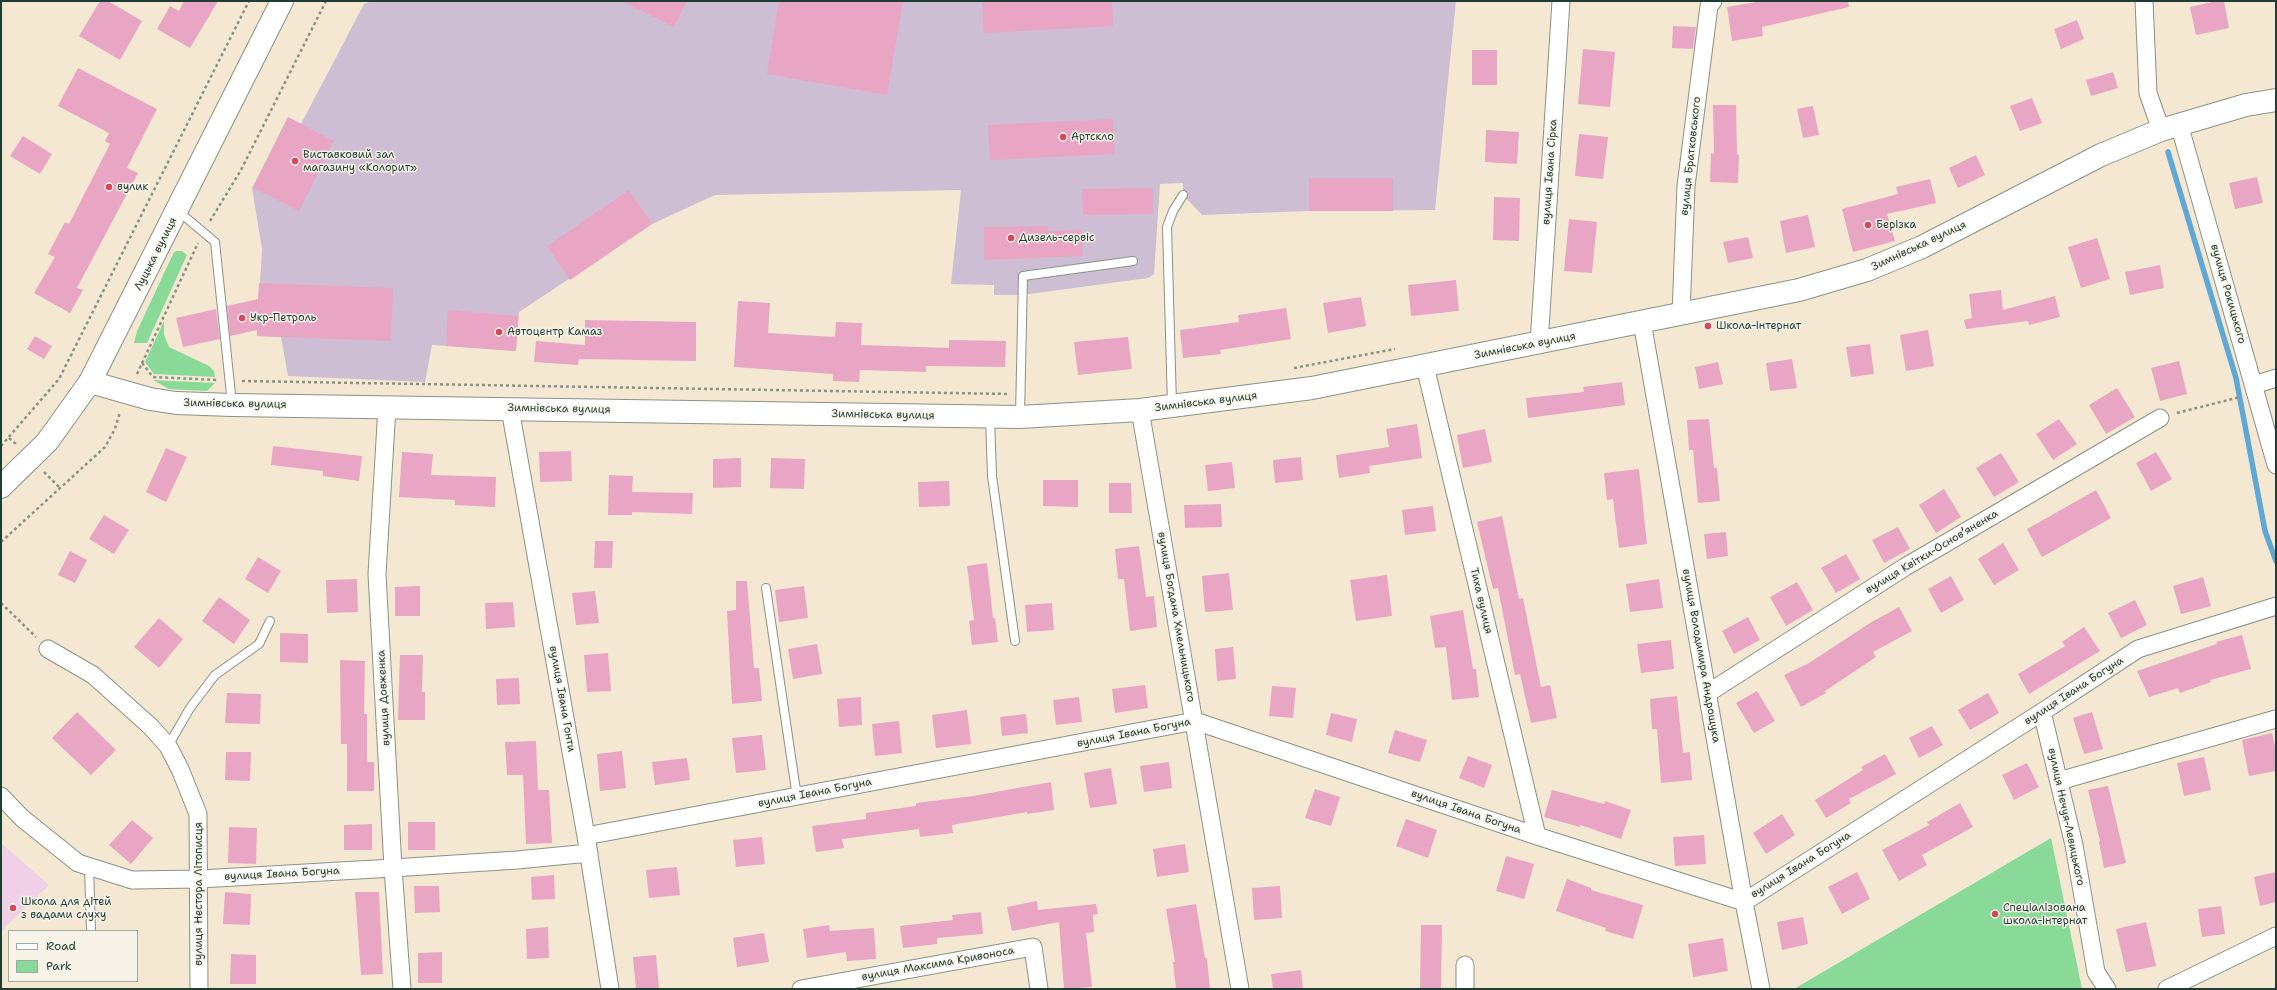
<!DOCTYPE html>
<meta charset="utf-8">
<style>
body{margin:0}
#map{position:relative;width:2277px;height:990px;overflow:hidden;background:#f4e8d3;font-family:"Shantell Sans",sans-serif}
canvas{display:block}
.frame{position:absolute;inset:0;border:2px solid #1f3d34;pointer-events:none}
.legend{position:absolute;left:8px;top:930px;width:130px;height:52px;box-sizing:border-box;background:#f7f3e8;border:1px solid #a1aaa0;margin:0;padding:5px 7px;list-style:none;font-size:12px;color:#1f3d34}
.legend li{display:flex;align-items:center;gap:8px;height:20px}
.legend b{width:20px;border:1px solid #a1aaa0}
</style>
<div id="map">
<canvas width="2277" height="990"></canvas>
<div class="frame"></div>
<ul class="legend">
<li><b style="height:5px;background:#fff"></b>Road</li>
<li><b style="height:11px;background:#89d999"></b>Park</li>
</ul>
</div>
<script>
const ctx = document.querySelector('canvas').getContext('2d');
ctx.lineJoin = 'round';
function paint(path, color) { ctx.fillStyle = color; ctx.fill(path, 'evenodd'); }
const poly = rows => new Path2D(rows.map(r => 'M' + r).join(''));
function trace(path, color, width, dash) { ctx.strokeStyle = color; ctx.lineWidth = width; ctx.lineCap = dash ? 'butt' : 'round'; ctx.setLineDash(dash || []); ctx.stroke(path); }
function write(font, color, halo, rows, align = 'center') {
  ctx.font = font + ' "Shantell Sans",sans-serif'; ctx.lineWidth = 3; ctx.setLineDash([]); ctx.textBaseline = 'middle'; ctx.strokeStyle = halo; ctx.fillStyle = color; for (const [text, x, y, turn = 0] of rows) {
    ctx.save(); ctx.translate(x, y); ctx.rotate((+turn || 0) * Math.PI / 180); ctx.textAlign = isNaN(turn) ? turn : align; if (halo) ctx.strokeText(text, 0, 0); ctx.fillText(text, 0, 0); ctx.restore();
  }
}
const built = poly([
 [1,843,49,885,1,931]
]);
const industrial = poly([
 [372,1,1456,1,1435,210,1309,211,1202,215,1183,195,1183,183,1160,184,1154,274,1148,278,1022,295,994,295,994,285,951,284,961,190,715,195,652,224,519,312,516,351,432,345,425,382,288,376,281,337,257,336,262,249,252,188,288,117,301,124,364,4]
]);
const green = poly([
 [177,251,182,251,187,255,147,343,134,343,137,331,174,252],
 [164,321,164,335,169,347,209,366,214,371,215,377,154,374,145,362],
 [153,380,215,383,207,391,169,389],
 [2051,838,2082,989,1794,989]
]);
const stream = poly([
 [2168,152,2236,378,2265,531,2276,561]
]);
const building = poly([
 [100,1,108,1,142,21,120,60,79,36],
 [184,1,218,1,190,48,157,29,170,6,179,11],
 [621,1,687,1,674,27],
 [779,1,903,1,887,95,767,74],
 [982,1,1112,1,1113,26,984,33],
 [1762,1,1848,1,1849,7,1762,27,1763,36,1732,41,1727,7],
 [2217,1,2224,1,2229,28,2196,35,2190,7],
 [2077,20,2084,39,2061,49,2054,29],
 [1673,26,1696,27,1693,49,1672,48],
 [1583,49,1615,52,1610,107,1578,104],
 [1472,50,1497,50,1497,85,1472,85],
 [78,68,157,109,127,168,138,173,77,288,83,290,70,313,34,293,55,257,48,254,65,222,69,224,110,144,105,141,109,133,58,106],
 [2113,72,2118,88,2091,96,2086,80],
 [2032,98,2042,123,2020,131,2010,106],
 [1713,105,1736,105,1737,154,1739,155,1738,183,1710,182,1711,153,1714,154],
 [1813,106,1819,135,1803,138,1797,109],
 [288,117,334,141,299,211,253,188],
 [1113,119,1115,154,990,160,988,125],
 [1486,130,1519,132,1517,164,1485,162],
 [1579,134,1608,137,1603,179,1575,176],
 [23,136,52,154,40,174,10,156],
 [1976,155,1985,175,1958,188,1949,168],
 [2257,177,2263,203,2235,209,2229,183],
 [1309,178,1393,178,1393,211,1309,211],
 [1930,179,1936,203,1887,214,1895,241,1853,252,1842,209,1898,194,1896,187],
 [1153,188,1153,214,1083,215,1082,189],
 [629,190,652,224,570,280,547,246],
 [1494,197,1520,198,1519,241,1493,240],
 [1808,215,1815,247,1786,253,1780,221],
 [1569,219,1597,222,1592,273,1564,271],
 [1048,226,1048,231,1082,230,1083,256,984,260,984,227],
 [1748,237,1753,258,1728,263,1723,242],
 [2097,238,2110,279,2081,288,2068,247],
 [2160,265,2164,288,2130,295,2125,272],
 [1456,280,1459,311,1411,316,1408,285],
 [259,283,393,288,391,341,257,336,257,330,230,336,227,306,258,299],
 [2001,290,2003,310,2055,296,2060,317,2029,325,2028,321,1966,329,1964,320,1972,318,1969,294],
 [1361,297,1366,326,1328,333,1323,303],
 [738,301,770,303,768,333,835,337,836,322,862,323,861,345,949,348,949,340,1006,341,1005,367,926,366,926,372,860,370,859,382,833,381,833,374,734,367],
 [1286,308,1291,339,1220,350,1221,354,1183,358,1180,330,1239,322,1238,315],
 [216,309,220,339,183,347,176,318],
 [448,310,518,316,516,351,446,346],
 [585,320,696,322,696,361,579,359,578,365,534,362,536,341,585,345],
 [1928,330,1934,366,1906,371,1900,335],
 [35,336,52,346,44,359,27,349],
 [1128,337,1132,369,1078,375,1074,342],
 [1870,344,1874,374,1851,377,1846,347],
 [1792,359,1797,388,1770,391,1766,363],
 [2179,361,2187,394,2160,401,2151,368],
 [1718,362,1723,384,1699,389,1695,367],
 [1622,382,1625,405,1528,418,1526,398,1584,392,1583,387],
 [2117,388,2135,417,2106,434,2089,405],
 [1709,419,1714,468,1717,468,1720,501,1698,503,1693,450,1689,450,1687,420],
 [2059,419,2077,444,2053,460,2036,434],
 [1417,424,1422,458,1369,466,1370,473,1339,478,1336,455,1389,447,1386,429],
 [1485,429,1492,462,1463,468,1457,435],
 [273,446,362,456,359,481,323,476,323,471,271,465],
 [166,448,187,457,166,502,146,492],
 [571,451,572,481,540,482,539,452],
 [402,452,433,454,431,475,496,477,495,507,455,505,455,500,399,497],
 [2156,452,2172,479,2151,491,2136,463],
 [2001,453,2019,482,1994,497,1976,468],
 [1301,457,1303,480,1275,483,1273,460],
 [741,458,741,487,713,488,713,459],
 [771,458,805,459,804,489,770,488],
 [1232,462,1235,488,1208,491,1205,465],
 [1639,469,1647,544,1619,548,1613,499,1607,500,1604,473],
 [609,475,633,476,632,492,693,493,692,514,632,512,632,515,608,515],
 [1043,480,1078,480,1078,507,1043,506],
 [949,481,950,506,919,507,918,482],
 [1109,483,1131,483,1132,513,1109,513],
 [1944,489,1961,517,1936,533,1919,505],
 [2096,490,2111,518,2042,557,2027,529],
 [1221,504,1222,527,1185,528,1184,505],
 [1433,506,1436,531,1405,535,1402,510],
 [104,515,129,530,114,554,89,539],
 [1502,516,1519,599,1523,598,1541,687,1550,685,1557,718,1531,723,1520,674,1515,675,1498,588,1493,589,1477,522],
 [1898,527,1910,549,1884,563,1872,540],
 [1726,532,1728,556,1707,559,1704,534],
 [595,541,613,541,612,568,594,568],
 [2003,543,2019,570,1994,585,1978,559],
 [1139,546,1146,597,1154,596,1157,627,1130,631,1124,579,1118,579,1115,549],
 [70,551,87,560,75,583,58,575],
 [1846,554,1860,579,1836,593,1821,568],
 [258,557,281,571,268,593,245,579],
 [987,563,993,618,995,618,998,642,972,645,969,621,974,620,967,566],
 [1229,573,1233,610,1205,612,1202,576],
 [1387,575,1392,616,1356,621,1350,580],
 [1951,576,1964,600,1941,613,1928,589],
 [2203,577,2211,606,2181,614,2173,586],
 [357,579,358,612,327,613,326,580],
 [1659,579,1663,608,1630,612,1626,584],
 [736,581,747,581,754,668,759,668,762,701,732,704,727,611,736,610],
 [1797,582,1813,610,1786,626,1770,597],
 [420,586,420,616,395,616,395,587],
 [804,586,808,618,779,622,775,590],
 [595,591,599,623,576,625,572,593],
 [219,597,250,620,234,644,202,621],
 [2135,600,2147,625,2121,638,2108,613],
 [513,602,515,627,486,629,485,603],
 [1052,603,1054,630,1027,632,1025,605],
 [1899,607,1912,631,1873,652,1876,657,1825,691,1826,693,1801,707,1784,675,1809,663,1870,623],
 [1463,610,1473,669,1476,669,1479,697,1452,700,1446,647,1435,648,1430,616],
 [1748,617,1760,640,1734,654,1722,631],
 [159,618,183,639,159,668,134,647],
 [2084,627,2100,651,2029,694,2018,674,2065,646,2062,642],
 [280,633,308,634,308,663,280,662],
 [2242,635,2251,669,2210,680,2211,682,2180,693,2178,688,2149,697,2137,671,2217,644,2216,642],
 [1671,640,1674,669,1641,673,1637,644],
 [817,644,822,674,793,679,788,649],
 [1233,647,1236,679,1217,681,1215,649],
 [608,653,611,691,587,692,584,655],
 [400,655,423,655,422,692,425,692,425,720,398,720],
 [340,660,365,661,364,714,367,714,367,762,374,762,374,791,347,791,347,744,341,744],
 [519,678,520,704,497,705,496,679],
 [1145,685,1148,708,1115,713,1112,689],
 [1272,686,1296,688,1293,718,1269,716],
 [1757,691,1775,721,1754,733,1736,703],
 [227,693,261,694,260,724,225,723],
 [1988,693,1999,713,1970,730,1958,710],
 [1677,696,1683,753,1690,752,1692,780,1661,783,1657,729,1652,729,1650,699],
 [861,697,862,725,839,727,837,699],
 [1079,697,1082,722,1056,725,1053,700],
 [967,710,971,744,936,748,932,715],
 [77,712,116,750,91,775,52,738],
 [2092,712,2103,749,2084,754,2073,718],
 [1331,713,1357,719,1352,742,1326,735],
 [1026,714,1028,733,1002,736,1000,717],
 [899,721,902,753,875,756,872,724],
 [1932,726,1943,745,1919,758,1909,738],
 [1395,730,1427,740,1420,762,1388,753],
 [2272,733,2276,750,2276,771,2249,776,2242,740],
 [762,735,766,770,736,773,732,738],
 [536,741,538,790,549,790,552,843,526,844,523,775,507,775,505,742],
 [622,751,626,788,600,791,597,754],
 [226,752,251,752,250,781,225,780],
 [1885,754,1896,774,1849,799,1851,803,1826,818,1815,800,1863,770,1861,767],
 [1468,756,1492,765,1484,788,1459,778],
 [2204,757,2211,790,2184,796,2177,763],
 [687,758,690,780,655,785,652,762],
 [1169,762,1172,788,1144,792,1140,766],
 [2027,763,2039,787,2014,800,2002,775],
 [1111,768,1117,804,1090,808,1084,773],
 [1051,782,1054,810,1027,814,1027,812,952,825,953,833,920,837,919,829,842,839,844,848,816,852,812,826,866,819,866,813,916,806,916,803,973,796],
 [2108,786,2126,863,2104,868,2099,842,2100,841,2088,790],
 [1315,789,1340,797,1331,826,1305,818],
 [1552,790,1604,804,1605,801,1631,810,1621,839,1580,825,1580,827,1544,817],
 [1960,803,1973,827,1922,855,1927,865,1899,881,1882,850,1929,825,1927,822],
 [1782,814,1795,835,1766,854,1753,833],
 [1406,819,1437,830,1428,858,1396,846],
 [132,820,153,838,131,864,109,845],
 [408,822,435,822,435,850,408,850],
 [372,824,372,850,344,850,344,825],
 [229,827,257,828,256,864,228,863],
 [1704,835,1706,864,1675,866,1673,837],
 [762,837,765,864,736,867,733,840],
 [1185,844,1189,872,1157,877,1153,849],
 [1506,856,1534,864,1524,899,1496,891],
 [677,867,680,895,649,898,646,870],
 [1857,872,1870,899,1842,914,1828,887],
 [2276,872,2276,902,2260,906,2254,877],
 [554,875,555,899,532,900,531,877],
 [1567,879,1591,888,1591,890,1643,905,1633,939,1605,931,1606,928,1556,911],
 [414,886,439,886,440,912,415,913],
 [1280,886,1282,918,1254,920,1252,888],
 [225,892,251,894,250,925,223,924],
 [355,892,379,892,383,974,361,975],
 [1037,901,1038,910,1096,904,1098,914,1093,915,1094,932,1086,933,1092,987,1064,989,1059,922,1012,931,1007,907],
 [1196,904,1205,958,1207,958,1210,989,1176,989,1173,962,1175,962,1166,909],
 [2221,906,2225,934,2202,937,2198,909],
 [981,912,983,934,937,938,937,944,903,948,900,926,953,920,952,915],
 [1803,917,1808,944,1782,950,1777,922],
 [2146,922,2156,966,2126,972,2116,929],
 [829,925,830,931,874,928,876,959,847,961,846,952,807,958,803,929],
 [1421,925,1442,925,1441,989,1420,989],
 [548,927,549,958,527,959,526,929],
 [764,933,769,962,737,967,733,938],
 [1723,938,1728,971,1693,977,1688,944],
 [442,952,442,983,418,983,418,953],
 [231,954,256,955,256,984,230,984],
 [656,955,659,988,636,989,633,957],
 [1301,970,1303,989,1273,989,1271,974]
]);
const path = poly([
 [210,221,241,170,326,1],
 [142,363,153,377,217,380],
 [1294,368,1395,349],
 [137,374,198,243],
 [242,381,1009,394],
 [2177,413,2240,397],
 [9,438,16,444],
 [1,446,59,379,249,1],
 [44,472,60,488],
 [1,542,105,447,115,429,120,412],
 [1,603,36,637]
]);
const lane = poly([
 [178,211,215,242,232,404],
 [1172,405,1167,227,1173,211,1183,195],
 [1020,416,1023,276,1133,261],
 [990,417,992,476,1015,641],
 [766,588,797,797],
 [168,746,190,708,215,675,259,644,270,621],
 [89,866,91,931]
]);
const street = poly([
 [2144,1,2148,93,2161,130],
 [2179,124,2276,465],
 [1681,314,1686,186,1709,6,1713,1],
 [1642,322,1744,902,1761,989],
 [1539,344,1561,1],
 [1425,366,1537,836],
 [2254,385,2276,378],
 [387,407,377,574,393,868,402,989],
 [510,409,586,836,610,989],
 [1140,410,1240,989],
 [48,649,93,675,150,726,168,746,180,769,198,814,199,989],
 [1708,693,1905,567,2160,418],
 [2042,712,2074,845,2096,972,2107,989],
 [2059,781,2276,719],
 [1,796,22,818,78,863,132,880,200,879,393,868,517,860,589,853],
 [586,836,1195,721,1537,836,1744,902,2042,712,2138,649,2276,606],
 [1465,965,1465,989],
 [801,989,1033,947,1039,989],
 [2167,989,2276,936]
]);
const secondary = poly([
 [90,382,150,399,176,403,232,405,1020,417,1140,410,1312,388,1799,290,1867,270,1922,247,2101,155,2161,130,2246,105,2276,100]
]);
const primary = poly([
 [1,487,47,442,90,382,282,1]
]);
const markers = [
 [1063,137,4,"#d1495b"],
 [295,161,4,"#d1495b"],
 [109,187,4,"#d1495b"],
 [1868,225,4,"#d1495b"],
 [1011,238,4,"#d1495b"],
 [242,318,4,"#d1495b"],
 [1708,326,4,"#d1495b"],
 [499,332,4,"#d1495b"],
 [13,908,4,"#d1495b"],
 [1995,914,4,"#d1495b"]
];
const poiNames = [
 ["Артскло",1071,137],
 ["Виставковий зал",303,155],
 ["магазину «Колорит»",303,168],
 ["вулик",117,187],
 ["Берізка",1876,225],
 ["Дизель-сервіс",1019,238],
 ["Укр-Петроль",250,318],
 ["Школа-інтернат",1716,326],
 ["Автоцентр Камаз",507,332],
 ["Школа для дітей",21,902],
 ["з вадами слуху",21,915],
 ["Спеціалізована",2003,908],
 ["школа-інтернат",2003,921]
];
const streetNames = [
 ["вулиця Братковського",1691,156,-84],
 ["вулиця Івана Сірка",1550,172,-86],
 ["Зимнівська вулиця",1919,246,-25],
 ["Луцька вулиця",156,254,-63],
 ["вулиця Рокицького",2228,294,74],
 ["Зимнівська вулиця",1525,346,-11],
 ["Зимнівська вулиця",1206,402,-7],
 ["Зимнівська вулиця",235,404,1],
 ["Зимнівська вулиця",559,409,1],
 ["Зимнівська вулиця",883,415,1],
 ["вулиця Квітки-Основʼяненка",1932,552,-31],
 ["Тиха вулиця",1481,601,77],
 ["вулиця Богдана Хмельницького",1176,617,80],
 ["вулиця Володимира Андрощука",1701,656,80],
 ["вулиця Івана Богуна",2074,691,-33],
 ["вулиця Довженка",384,698,-93],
 ["вулиця Івана Гонти",562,699,80],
 ["вулиця Івана Богуна",1134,733,-11],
 ["вулиця Івана Богуна",815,793,-11],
 ["вулиця Івана Богуна",1466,812,19],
 ["вулиця Нечуя-Левицького",2066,817,78],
 ["вулиця Івана Богуна",1801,865,-32],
 ["вулиця Івана Богуна",282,874,-3],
 ["вулиця Нестора Літописця",199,894,-90],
 ["вулиця Максима Кривоноса",938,964,-10]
];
paint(built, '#efd0e7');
paint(industrial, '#cdbed3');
paint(green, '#89d999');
trace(stream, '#5fa8d6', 5.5);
paint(building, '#e9a6c4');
trace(lane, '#8a9284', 10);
trace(street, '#8a9284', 19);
trace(secondary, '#8a9284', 24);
trace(primary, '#8a9284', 24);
trace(path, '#8a9284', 2.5, [3, 3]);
trace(lane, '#fff', 8);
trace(street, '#fff', 17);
trace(secondary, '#fff', 22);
trace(primary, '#fff', 22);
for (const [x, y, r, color] of markers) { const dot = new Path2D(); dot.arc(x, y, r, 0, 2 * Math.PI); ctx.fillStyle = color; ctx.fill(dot); trace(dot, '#f7f3e8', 1.5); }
write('11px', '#1f3d34', '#f7f3e8', poiNames, 'left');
write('11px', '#1f3d34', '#f7f3e8', streetNames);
</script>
